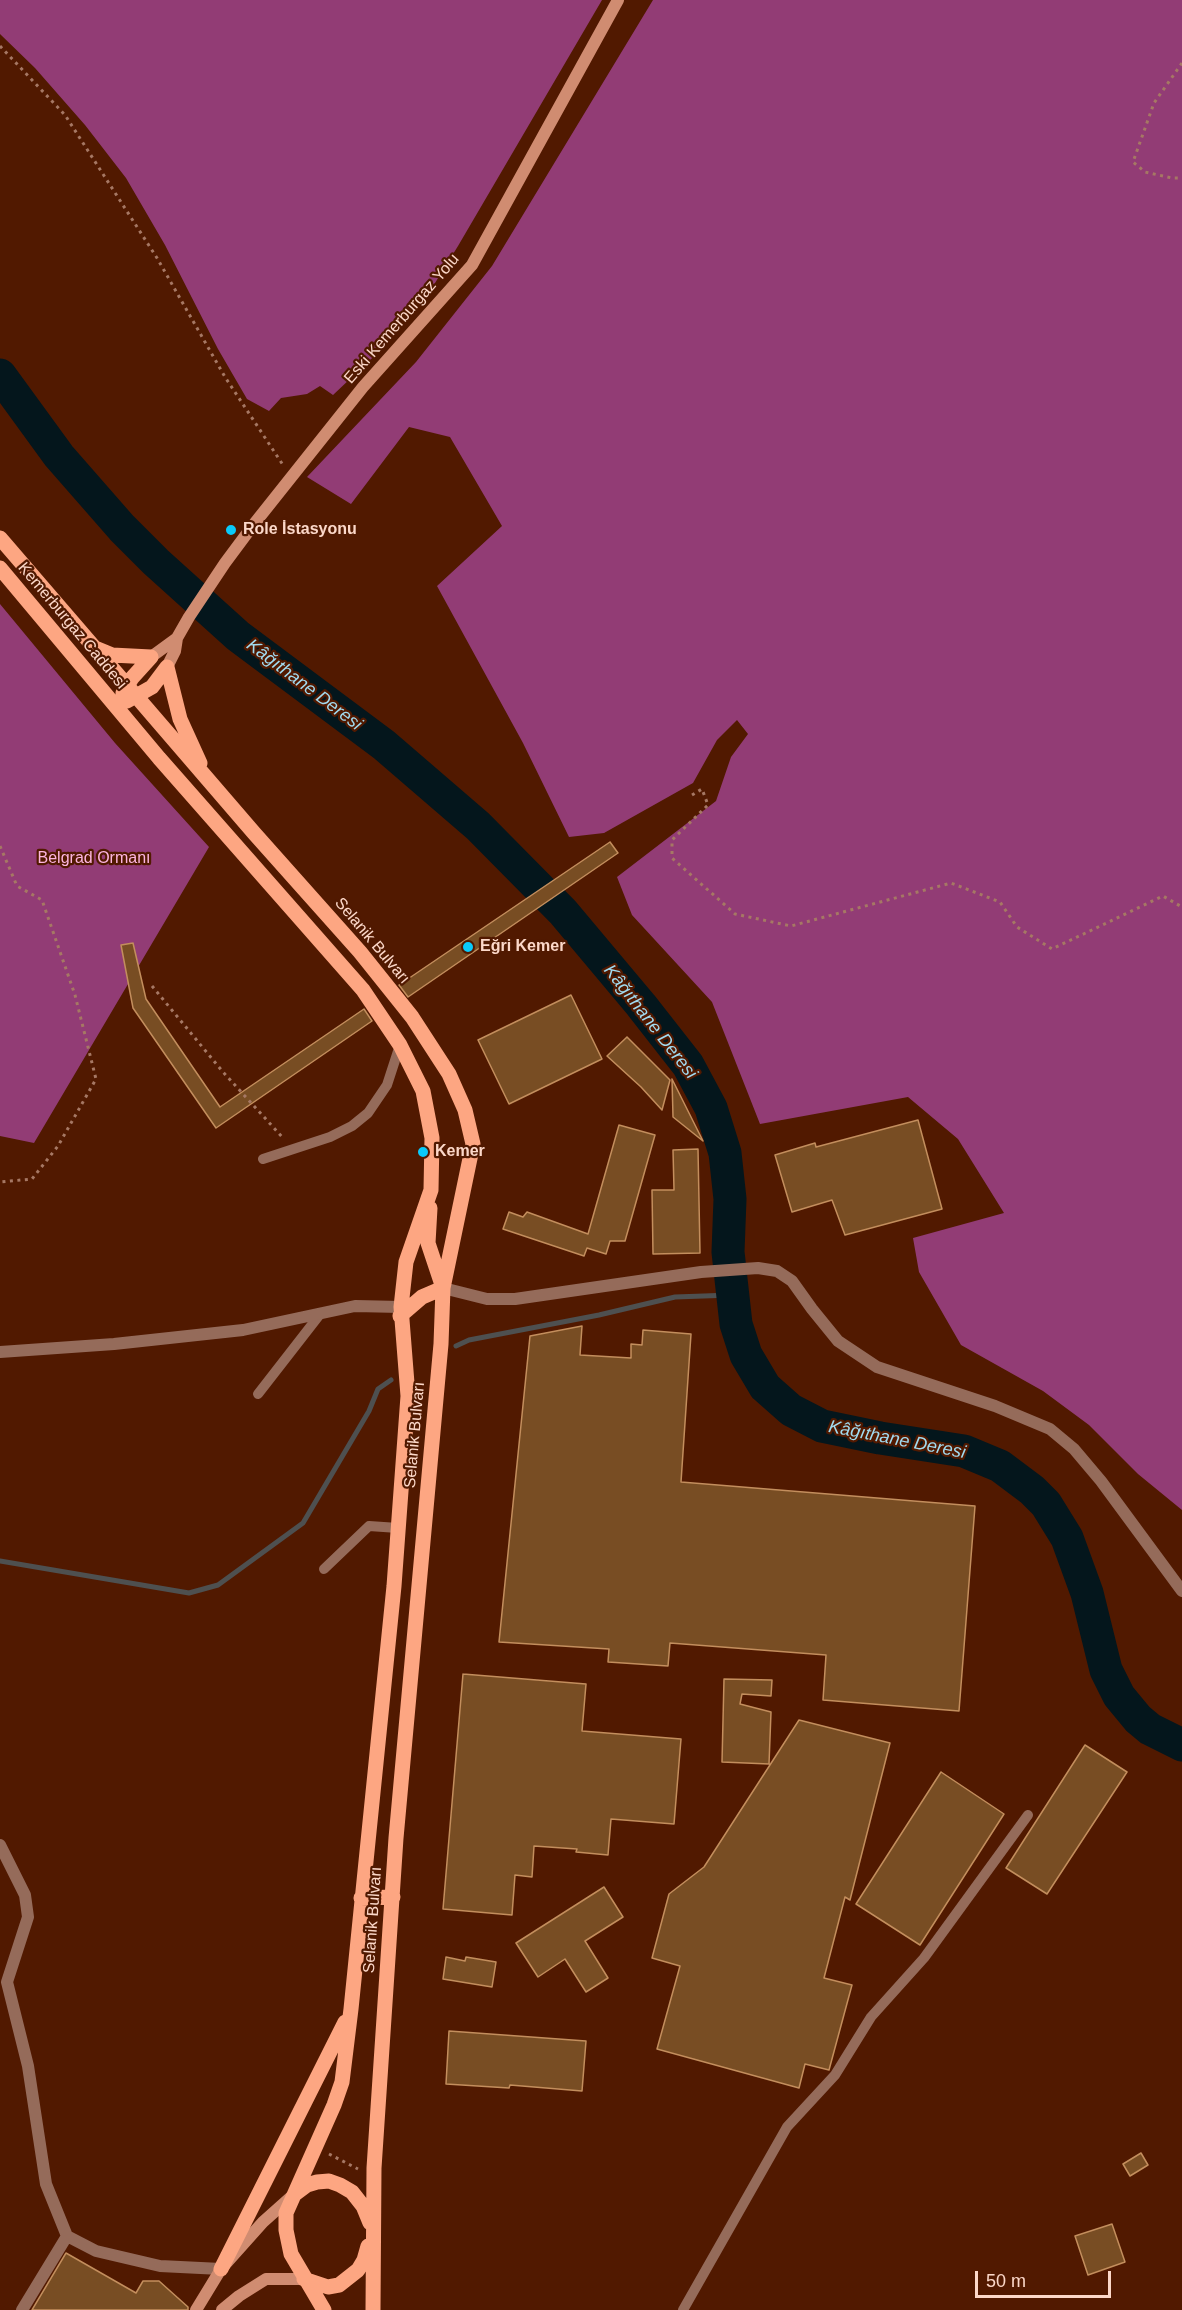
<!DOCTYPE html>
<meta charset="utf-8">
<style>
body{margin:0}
#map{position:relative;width:1182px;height:2310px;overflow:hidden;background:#511900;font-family:Arial,sans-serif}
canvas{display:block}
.scale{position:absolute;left:975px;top:2271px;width:136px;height:27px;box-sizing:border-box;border:3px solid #fcd8c9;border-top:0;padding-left:8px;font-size:18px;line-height:21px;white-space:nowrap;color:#fcd8c9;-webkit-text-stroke:4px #511900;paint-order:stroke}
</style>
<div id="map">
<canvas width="1182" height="2310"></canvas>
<div class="scale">50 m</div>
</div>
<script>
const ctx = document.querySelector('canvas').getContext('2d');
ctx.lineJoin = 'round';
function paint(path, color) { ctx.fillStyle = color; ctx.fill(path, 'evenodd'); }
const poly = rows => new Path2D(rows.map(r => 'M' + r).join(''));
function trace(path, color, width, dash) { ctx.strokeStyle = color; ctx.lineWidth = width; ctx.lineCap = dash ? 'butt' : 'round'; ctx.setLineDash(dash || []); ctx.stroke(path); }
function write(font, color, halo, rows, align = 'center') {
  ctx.font = font + ' Arial,sans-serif'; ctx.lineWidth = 4.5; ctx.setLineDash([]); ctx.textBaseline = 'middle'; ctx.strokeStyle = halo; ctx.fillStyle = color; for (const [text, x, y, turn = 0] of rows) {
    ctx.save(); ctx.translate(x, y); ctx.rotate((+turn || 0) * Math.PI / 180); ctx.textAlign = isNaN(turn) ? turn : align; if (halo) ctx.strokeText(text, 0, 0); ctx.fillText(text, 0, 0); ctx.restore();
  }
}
const forest = poly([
 [0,0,602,0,458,246,435,283,388,343,333,395,320,386,307,394,281,398,269,411,247,399,218,349,165,245,126,178,85,125,35,68,0,34],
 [653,0,1182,0,1182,1510,1138,1474,1089,1425,1043,1391,961,1345,919,1272,913,1238,1004,1213,958,1139,908,1097,760,1124,712,1002,632,915,617,877,716,801,731,757,748,734,737,720,717,740,693,783,604,833,569,837,523,743,437,586,502,526,450,437,409,427,351,504,307,477,416,362,492,266],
 [0,604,115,743,209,847,34,1143,0,1136]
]);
const stream = poly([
 [456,1346,469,1340,599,1315,675,1297,732,1295],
 [0,1561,189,1593,218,1585,303,1523,369,1411,378,1389,391,1380]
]);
const river = poly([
 [0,375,59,456,122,528,156,562,238,636,384,745,478,826,563,912,641,1005,688,1065,711,1108,725,1153,730,1199,728,1252,736,1324,746,1355,765,1387,791,1410,822,1426,880,1438,964,1451,1000,1466,1032,1490,1046,1504,1067,1538,1087,1593,1106,1670,1119,1696,1138,1719,1150,1729,1182,1745]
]);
const building = poly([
 [610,842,618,853,408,997,399,985,610,842],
 [133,943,146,999,220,1107,364,1009,372,1021,216,1128,133,1008,121,945,133,943],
 [571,995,602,1059,509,1104,478,1040,571,995],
 [627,1037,670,1080,662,1110,641,1087,607,1056,627,1037],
 [672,1079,703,1141,673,1117,672,1079],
 [918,1120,942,1209,845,1235,832,1200,792,1212,775,1155,815,1143,816,1147,918,1120],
 [619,1125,655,1135,625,1241,610,1241,606,1254,587,1248,584,1256,503,1229,509,1212,523,1217,527,1212,588,1234,619,1125],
 [698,1149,700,1253,653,1254,652,1190,674,1190,673,1150,698,1149],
 [582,1326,580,1355,631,1358,631,1344,642,1345,643,1330,691,1334,681,1482,975,1506,959,1711,823,1700,826,1655,670,1643,668,1666,608,1662,609,1649,499,1642,530,1336,582,1326],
 [463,1674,586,1684,582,1731,681,1739,674,1824,611,1819,608,1855,576,1852,577,1849,534,1846,532,1877,515,1875,512,1915,443,1909,463,1674],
 [724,1679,772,1680,771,1696,742,1694,740,1704,771,1712,769,1764,722,1762,724,1679],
 [799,1720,890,1743,850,1900,845,1897,824,1978,852,1985,829,2070,805,2064,799,2088,657,2049,680,1966,652,1958,669,1894,704,1867,799,1720],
 [1085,1745,1127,1772,1047,1894,1006,1868,1085,1745],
 [941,1772,1004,1814,920,1945,856,1904,941,1772],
 [604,1887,623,1917,585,1941,608,1978,586,1992,565,1959,538,1977,516,1943,604,1887],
 [446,1957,465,1961,466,1957,496,1962,492,1987,443,1979,446,1957],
 [449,2031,586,2041,582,2091,510,2085,509,2088,446,2084,449,2031],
 [1141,2153,1148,2165,1130,2176,1123,2164,1141,2153],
 [1112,2224,1125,2262,1088,2275,1075,2236,1112,2224],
 [66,2253,136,2293,143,2281,159,2281,188,2307,188,2310,32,2310,66,2253]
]);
const path = poly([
 [0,46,65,115,157,258,225,377,283,465],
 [1182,63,1154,103,1133,162,1145,172,1172,178,1182,178],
 [692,795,702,789,708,805,672,840,672,858,735,914,791,926,951,883,1000,902,1017,927,1052,949,1163,896,1182,907],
 [0,846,17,886,42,900,75,995,96,1079,58,1146,32,1179,0,1182],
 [152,986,223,1072,284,1139],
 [329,2154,358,2169]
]);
const lane = poly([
 [263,1159,330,1137,352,1126,368,1113,387,1085,400,1045],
 [258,1394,321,1313],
 [324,1569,369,1526,398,1528],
 [683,2310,787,2127,835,2075,871,2017,924,1958,1028,1815]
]);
const street = poly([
 [443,1288,487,1299,515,1299,701,1272,758,1268,777,1271,792,1281,812,1309,838,1341,877,1367,995,1406,1050,1429,1074,1449,1101,1481,1182,1591],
 [0,1352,114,1344,243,1330,355,1306,401,1307],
 [0,1845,25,1895,28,1917,7,1982,28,2066,46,2184,67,2236,96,2251,160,2266,221,2269],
 [22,2310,67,2236]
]);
const secondary = poly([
 [151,657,177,638],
 [167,667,175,651,177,638,189,617,225,563,254,524,363,387,472,265,618,0],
 [196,2310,221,2269,263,2222,291,2197],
 [222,2310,239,2296,266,2279,304,2279]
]);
const primary = poly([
 [0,538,254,833,360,952,412,1017,449,1074,465,1110,473,1144,443,1288,441,1344,396,1838,374,2168,373,2310],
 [0,568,159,758,363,990,400,1045,423,1091,432,1138,431,1190,406,1262,401,1307,408,1396,394,1586,351,2009,342,2082,334,2105,286,2213,286,2230,291,2254,324,2310],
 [95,648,112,655,151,657],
 [167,667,180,719,200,763],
 [123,693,132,678,151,657],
 [127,701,152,687,167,667],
 [400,1316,422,1297,443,1288,428,1243,430,1208],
 [361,1898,393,1897],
 [295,2194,307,2185,317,2182,329,2181,340,2185,352,2192,363,2206,370,2223],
 [221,2269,345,2022],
 [304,2279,328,2287,339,2285,358,2270,364,2260,368,2246]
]);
const markers = [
 [231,530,6,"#0acafa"],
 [468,947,6,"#0acafa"],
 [423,1152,6,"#0acafa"]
];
const streetNames = [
 ["Eski Kemerburgaz Yolu",402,319,-49],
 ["Kemerburgaz Caddesi",72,626,50],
 ["Selanik Bulvarı",372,941,50],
 ["Selanik Bulvarı",415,1435,-85],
 ["Selanik Bulvarı",373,1920,-86]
];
const poiNames = [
 ["Role İstasyonu",243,530],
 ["Eğri Kemer",480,947],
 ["Kemer",435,1152]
];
const parkNames = [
 ["Belgrad Ormanı",94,859]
];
const waterNames = [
 ["Kâğıthane Deresi",304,685,37],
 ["Kâğıthane Deresi",650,1022,52],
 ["Kâğıthane Deresi",897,1440,11]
];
paint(forest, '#923c75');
trace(stream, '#4e5050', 5);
trace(river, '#04161c', 33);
paint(building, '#784d23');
trace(building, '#c38e5d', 1.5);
trace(path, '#a67864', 3, [3, 4.5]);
trace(lane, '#956b5a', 10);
trace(street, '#956b5a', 12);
trace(secondary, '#d08c71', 12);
trace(primary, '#fda682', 15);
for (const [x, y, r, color] of markers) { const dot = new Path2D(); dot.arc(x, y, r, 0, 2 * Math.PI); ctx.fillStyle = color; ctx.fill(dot); trace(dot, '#511900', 2); }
write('16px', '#fcd8c9', '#511900', streetNames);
write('bold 16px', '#fcd8c9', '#511900', poiNames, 'left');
write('16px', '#fdb5e0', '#511900', parkNames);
write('italic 18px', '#a1dbf0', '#511900', waterNames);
</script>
